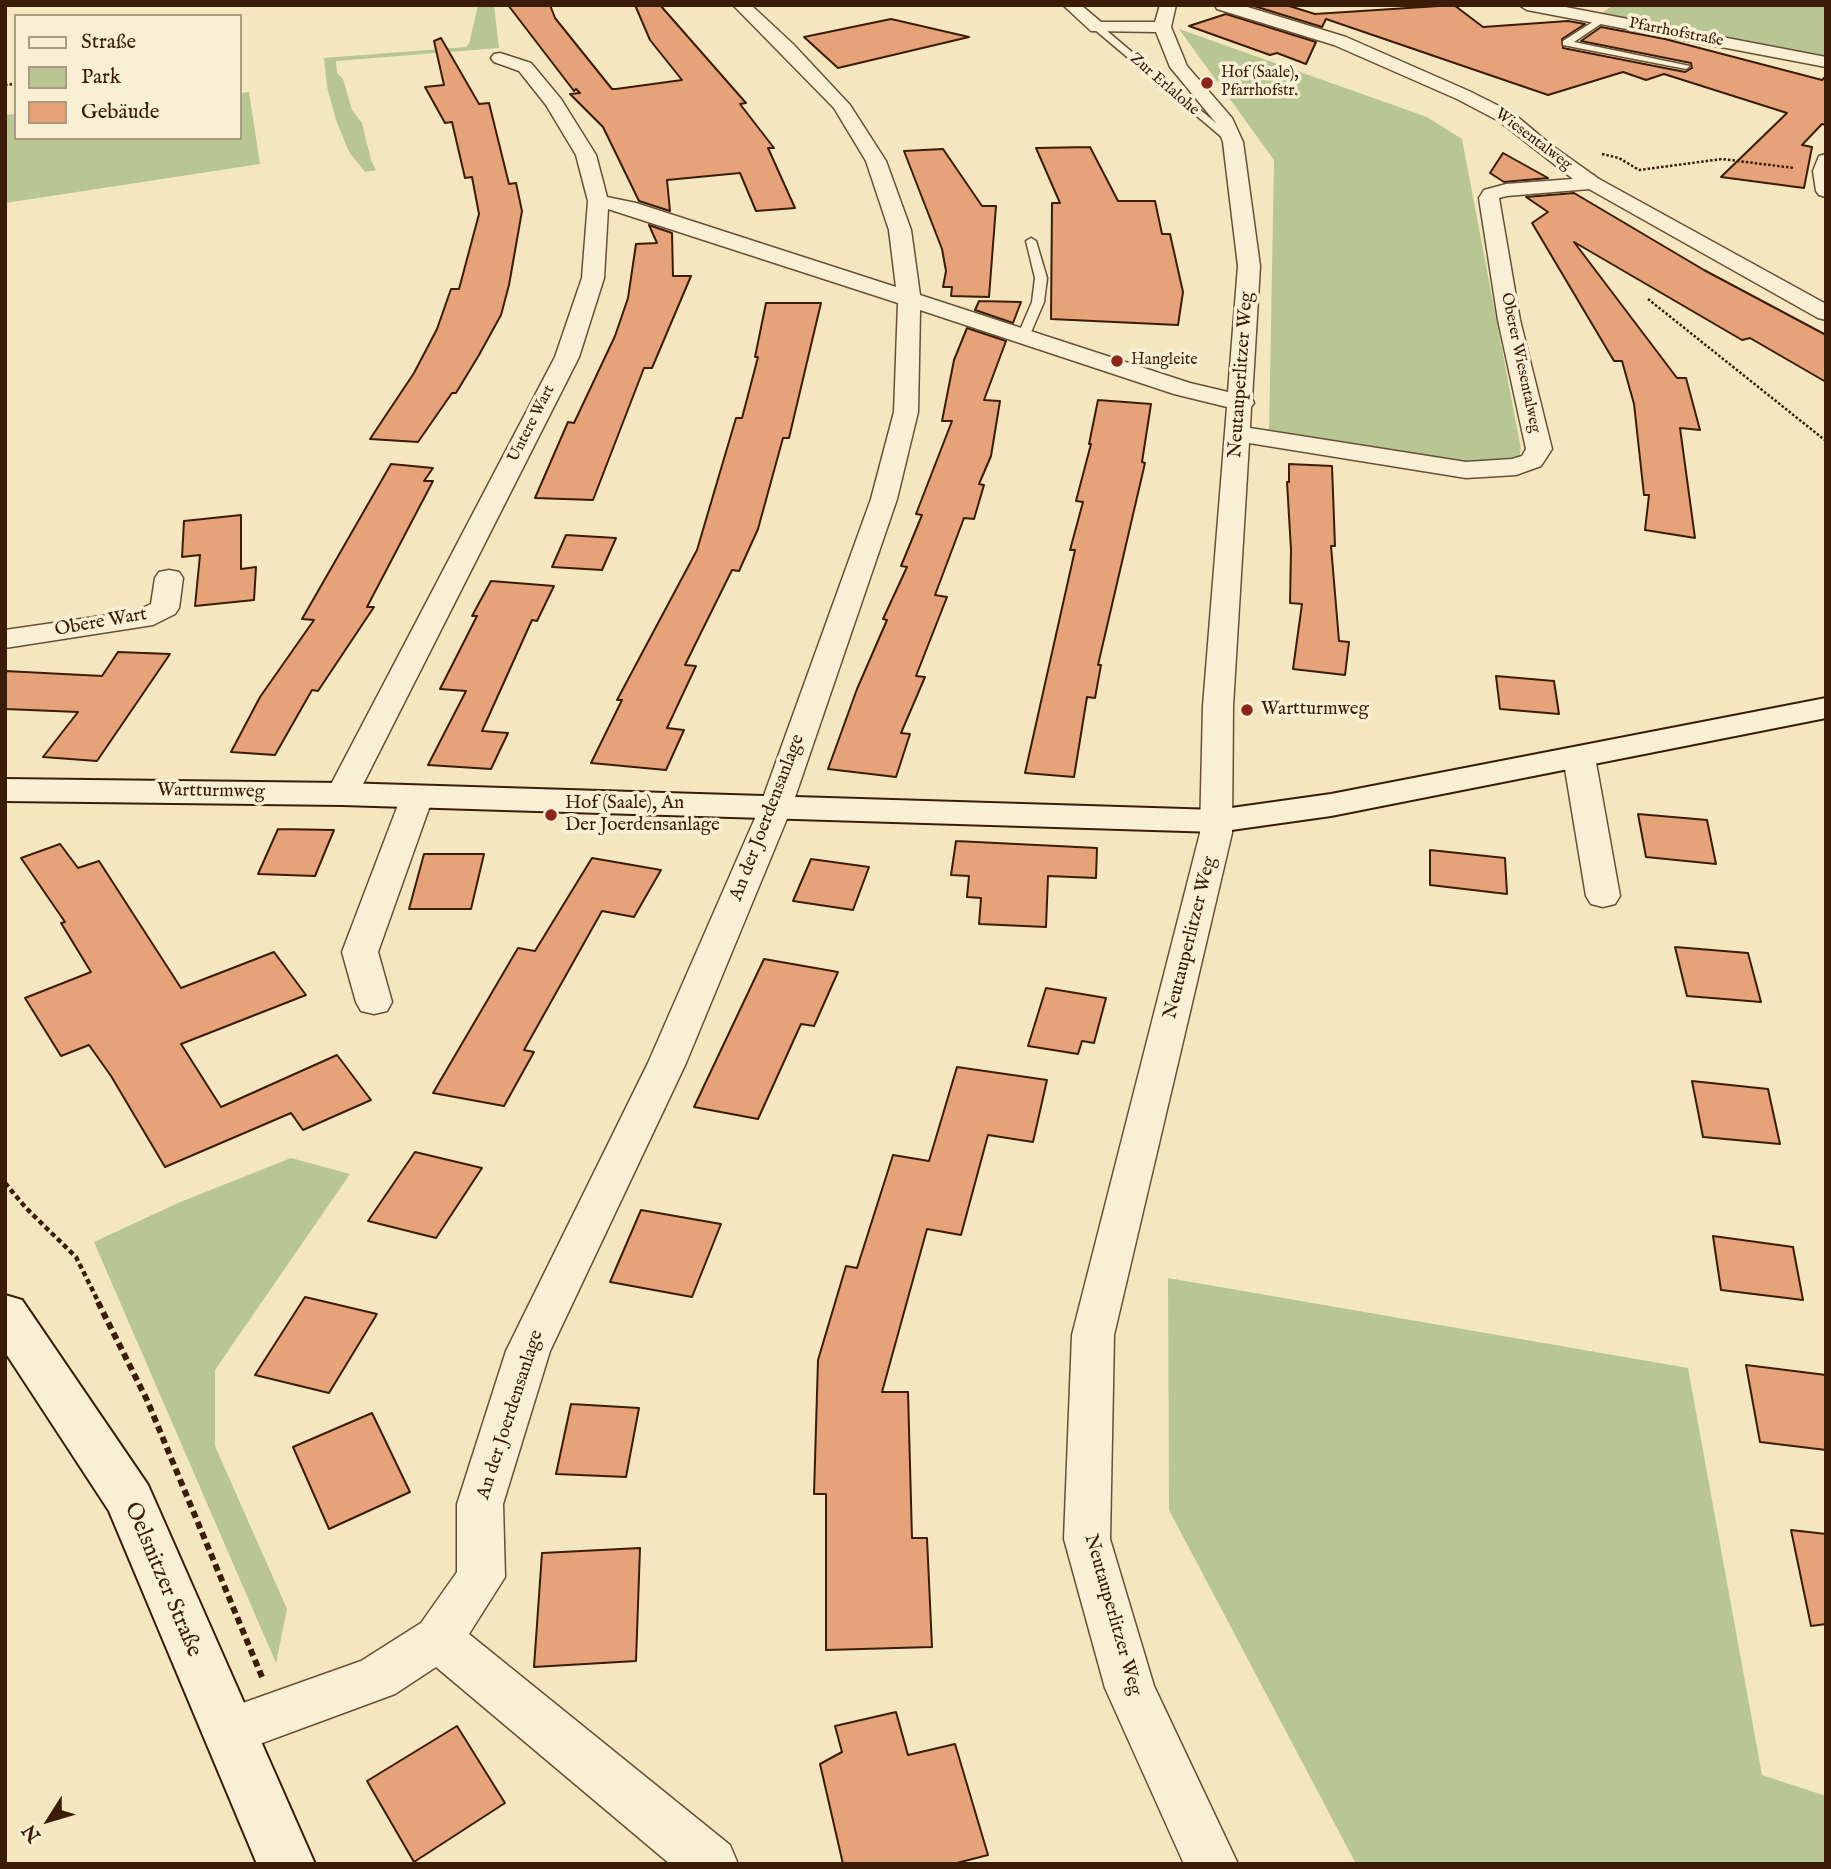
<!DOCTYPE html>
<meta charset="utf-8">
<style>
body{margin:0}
#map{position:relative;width:1831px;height:1869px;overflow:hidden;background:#f4e7bf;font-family:"IM FELL English",serif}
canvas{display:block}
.frame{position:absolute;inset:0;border:7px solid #3a1c08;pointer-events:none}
.legend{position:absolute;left:14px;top:14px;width:228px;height:126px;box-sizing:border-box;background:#f8efd5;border:2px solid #ac9b83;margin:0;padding:9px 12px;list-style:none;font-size:21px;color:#3a1c08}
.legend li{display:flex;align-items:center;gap:14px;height:35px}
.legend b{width:35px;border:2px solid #ac9b83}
.north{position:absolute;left:14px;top:1785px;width:70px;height:70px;-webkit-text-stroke:5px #f8efd5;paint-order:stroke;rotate:233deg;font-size:19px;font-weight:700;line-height:28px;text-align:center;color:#3a1c08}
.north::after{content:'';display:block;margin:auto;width:24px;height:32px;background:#3a1c08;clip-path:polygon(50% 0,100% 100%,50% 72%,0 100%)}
</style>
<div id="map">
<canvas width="1831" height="1869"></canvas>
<div class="frame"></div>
<ul class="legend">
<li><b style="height:9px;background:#f8efd5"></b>Straße</li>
<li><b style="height:19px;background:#b8c694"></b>Park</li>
<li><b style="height:19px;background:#e6a278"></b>Gebäude</li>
</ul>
<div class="north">N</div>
</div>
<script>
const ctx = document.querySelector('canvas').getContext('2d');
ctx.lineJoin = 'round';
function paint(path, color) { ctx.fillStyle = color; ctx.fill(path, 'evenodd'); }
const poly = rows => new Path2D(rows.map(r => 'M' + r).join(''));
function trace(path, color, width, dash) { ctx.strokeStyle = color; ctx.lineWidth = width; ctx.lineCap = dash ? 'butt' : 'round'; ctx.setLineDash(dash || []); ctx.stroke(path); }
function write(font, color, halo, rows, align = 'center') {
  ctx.font = font + ' "IM FELL English",serif'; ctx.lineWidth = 7; ctx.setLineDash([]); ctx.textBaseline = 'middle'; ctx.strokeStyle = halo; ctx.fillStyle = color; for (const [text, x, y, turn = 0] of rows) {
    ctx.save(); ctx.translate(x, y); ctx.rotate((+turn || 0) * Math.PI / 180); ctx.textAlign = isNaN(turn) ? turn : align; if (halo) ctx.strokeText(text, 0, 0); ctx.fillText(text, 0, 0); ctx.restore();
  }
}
const green = poly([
 [478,5,494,5,499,48,336,61,337,73,343,79,352,110,362,123,371,160,376,170,365,172,349,152,336,120,327,87,324,58,466,47,469,44],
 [1613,5,1826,5,1826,56,1600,15],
 [1179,29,1427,117,1462,139,1521,449,1519,459,1487,469,1269,434,1274,160],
 [249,92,260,164,5,203,5,115,16,114,16,138,240,138,240,93],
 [291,1158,350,1174,215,1370,215,1446,287,1609,276,1663,94,1242,178,1203],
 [1168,1278,1688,1368,1762,1775,1826,1796,1826,1864,1356,1864,1169,1510]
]);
const building = poly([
 [508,5,550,5,555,18,612,89,616,89,682,80,650,40,635,5,660,5,746,103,740,104,774,148,768,148,795,208,756,211,740,173,667,180,670,211,639,201,603,127,570,94,580,93,576,89,574,91,508,5],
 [1286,5,1315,14,1454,5,1483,27,1568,21,1585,24,1562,39,1563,48,1685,72,1692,68,1691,63,1581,41,1601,27,1665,39,1822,80,1826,76,1826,125,1822,124,1802,145,1812,147,1804,188,1721,177,1787,113,1664,74,1646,80,1623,72,1548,95,1326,19,1322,27,1254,6,1286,5],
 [1226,14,1316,42,1306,64,1277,53,1270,55,1189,26,1226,14],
 [891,19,969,37,838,68,804,37,891,19],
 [441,38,479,104,489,103,509,184,516,183,522,211,509,285,501,315,479,355,456,393,452,393,418,442,370,439,414,373,437,329,451,289,459,289,479,214,472,177,465,178,452,122,445,123,425,87,444,85,434,41,441,38],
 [1090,147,1118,201,1155,201,1162,234,1170,234,1183,292,1178,325,1051,319,1052,203,1060,203,1036,148,1090,147],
 [943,149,982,206,996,206,989,297,951,296,952,287,943,287,946,271,942,249,904,151,943,149],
 [1503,153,1548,178,1504,182,1490,173,1503,153],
 [1574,193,1704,270,1826,335,1826,382,1750,338,1742,340,1574,242,1677,378,1686,378,1700,430,1680,428,1695,538,1645,530,1649,495,1644,495,1634,404,1622,361,1614,361,1532,223,1548,212,1526,197,1574,193],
 [649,225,672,233,673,276,691,276,652,368,644,368,593,500,535,498,568,422,574,423,615,336,628,298,636,244,657,243,649,225],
 [979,301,1021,302,1013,323,975,310,979,301],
 [766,303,821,303,789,438,783,438,758,529,739,571,732,570,685,665,696,666,667,728,684,730,666,770,591,763,622,700,617,700,697,550,736,418,742,418,758,357,755,357,766,303],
 [967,328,1006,341,984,400,1000,401,991,456,979,484,984,485,974,519,964,518,935,595,947,597,916,676,925,677,901,733,910,734,896,777,828,769,857,689,887,620,883,619,907,567,901,566,922,515,916,514,952,421,942,421,954,360,967,328],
 [1098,400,1151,404,1142,462,1145,463,1098,665,1101,665,1095,698,1087,697,1074,777,1025,773,1075,550,1070,550,1083,502,1076,501,1091,444,1089,444,1098,400],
 [391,464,433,468,424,481,433,481,367,607,374,607,318,691,312,690,275,755,231,752,260,697,314,620,302,619,391,464],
 [1289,464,1332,466,1335,546,1331,546,1339,641,1349,642,1345,675,1293,669,1302,604,1290,603,1291,550,1287,482,1289,482,1289,464],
 [241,515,241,569,256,567,254,600,195,606,200,555,182,557,184,521,241,515],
 [566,535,616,538,602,570,552,567,566,535],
 [491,581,554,586,537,621,532,620,482,731,508,733,491,769,428,765,466,691,440,689,477,616,472,616,491,581],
 [118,652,170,654,97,761,43,757,78,712,5,709,5,671,102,676,118,652],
 [1496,676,1554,681,1559,714,1500,709,1496,676],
 [1638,814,1707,820,1716,864,1646,857,1638,814],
 [278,829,334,830,315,876,258,874,278,829],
 [956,841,1097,848,1096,878,1048,876,1046,927,979,924,981,898,967,897,969,876,951,875,956,841],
 [60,844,78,868,99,861,181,988,274,952,306,995,181,1044,221,1107,337,1055,371,1100,303,1130,291,1113,165,1167,111,1076,89,1045,61,1056,25,998,91,972,61,923,65,922,21,858,60,844],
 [1430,850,1505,858,1507,894,1430,885,1430,850],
 [424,854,484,854,471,909,409,909,424,854],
 [592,858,661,870,634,917,602,911,524,1050,534,1052,504,1106,433,1093,518,948,535,951,592,858],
 [811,859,869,867,853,910,793,901,811,859],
 [1675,947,1748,953,1761,1002,1687,996,1675,947],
 [764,959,838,972,814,1026,801,1024,758,1119,694,1107,764,959],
 [1046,988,1106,998,1094,1043,1082,1041,1078,1054,1028,1046,1046,988],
 [957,1067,1047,1080,1033,1142,988,1135,961,1235,927,1229,882,1392,908,1392,912,1538,927,1538,932,1647,826,1650,826,1494,814,1494,818,1360,846,1266,857,1268,893,1155,929,1161,957,1067],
 [1692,1081,1768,1089,1780,1144,1703,1137,1692,1081],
 [415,1152,482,1168,436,1238,368,1221,415,1152],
 [641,1210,721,1224,692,1297,610,1282,641,1210],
 [1713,1236,1793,1247,1803,1300,1721,1290,1713,1236],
 [305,1297,377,1314,329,1393,255,1375,305,1297],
 [1746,1365,1826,1375,1826,1450,1760,1442,1746,1365],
 [571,1404,639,1408,626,1477,556,1474,571,1404],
 [372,1413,410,1492,329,1529,293,1447,372,1413],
 [1791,1530,1826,1534,1826,1624,1811,1626,1791,1530],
 [640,1548,636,1661,534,1667,542,1553,640,1548],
 [896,1712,908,1755,955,1744,988,1855,953,1864,843,1864,820,1764,842,1752,835,1726,896,1712],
 [457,1726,505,1803,414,1862,367,1781,457,1726]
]);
const pathFar2 = poly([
 [5,85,16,84],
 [1602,154,1619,158,1639,170,1722,159,1794,168],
 [1648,299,1826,441]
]);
const pathFar1 = poly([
 [5,1183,26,1208,76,1257,99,1303]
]);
const path = poly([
 [98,1302,147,1400,262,1677]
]);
const lane = poly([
 [1602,16,1605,21,1574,42,1690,66,1686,69,1563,45,1563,41,1602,16],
 [1094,25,1100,25,1236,140,1236,144,1230,144,1094,29,1094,25],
 [1031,238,1036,241,1047,278,1044,302,1029,337,1023,340,1017,337,1032,302,1035,278,1026,241,1031,238]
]);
const street = poly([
 [733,5,751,5,793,44,850,105,886,161,911,230,920,295,1190,383,1228,392,1238,266,1223,142,1216,123,1170,67,1156,32,1091,31,1063,5,1081,5,1101,22,1155,22,1160,5,1176,5,1171,27,1187,66,1232,118,1243,142,1260,266,1252,399,1254,403,1251,407,1250,428,1466,462,1512,459,1522,456,1526,449,1498,320,1479,198,1484,190,1506,184,1573,179,1499,121,1457,99,1334,45,1217,9,1215,5,1241,5,1346,37,1469,91,1513,113,1551,145,1599,179,1826,304,1826,320,1818,318,1589,189,1507,196,1499,198,1520,320,1552,449,1541,466,1516,475,1466,478,1249,443,1233,706,1232,833,1114,1335,1110,1539,1154,1686,1238,1864,1184,1864,1105,1688,1064,1539,1072,1335,1200,833,1203,706,1227,407,1174,394,920,310,918,412,897,499,791,809,686,1063,550,1351,503,1504,505,1577,469,1634,730,1845,738,1864,670,1864,436,1667,395,1694,227,1756,209,1749,202,1732,209,1715,361,1661,421,1623,457,1572,457,1504,506,1351,648,1063,759,809,871,499,894,412,898,303,608,209,604,278,579,357,358,794,353,801,342,804,331,801,326,794,555,357,582,278,588,201,576,155,546,105,519,71,494,62,491,58,494,54,500,53,531,63,561,99,596,155,607,197,636,203,896,287,889,230,866,161,834,108,733,5],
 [1519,5,1555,5,1826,57,1826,67,1527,10,1519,5],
 [1826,154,1826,197,1819,195,1816,191,1813,171,1819,156,1826,154],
 [169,570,179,572,183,578,179,608,175,614,153,625,5,648,5,630,136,611,151,604,155,578,159,572,169,570],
 [1579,748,1590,750,1595,757,1620,896,1615,904,1603,907,1591,904,1586,896,1563,757,1568,750,1579,748],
 [417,787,428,790,433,797,378,952,392,1002,387,1011,374,1014,361,1011,356,1002,342,952,401,797,406,790,417,787]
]);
const secondary = poly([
 [1826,698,1826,718,1331,816,1217,832,342,805,5,801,5,779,342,783,1217,810,1331,794,1826,698],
 [5,1295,22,1300,148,1485,315,1864,257,1864,109,1511,5,1352,5,1295]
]);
const markers = [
 [1207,83,7,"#8f2418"],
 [1117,361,7,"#8f2418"],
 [1247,710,7,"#8f2418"],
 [551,815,7,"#8f2418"]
];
const farStreetnames = [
 ["Pfarrhofstraße",1676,33,11],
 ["Zur Erlalohe",1164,85,41],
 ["Wiesentalweg",1533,140,37],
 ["Oberer Wiesentalweg",1520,363,78],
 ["Untere Wart",532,424,-63]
];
const farPoinames = [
 ["Hof (Saale),",1221,74],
 ["Pfarrhofstr.",1221,92],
 ["Hangleite",1131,361]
];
const streetNames = [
 ["Neutauperlitzer Weg",1242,375,-86],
 ["Obere Wart",101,623,-10],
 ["Wartturmweg",211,792,1],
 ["An der Joerdensanlage",768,818,-69],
 ["Neutauperlitzer Weg",1191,938,-76],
 ["An der Joerdensanlage",511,1415,-72],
 ["Neutauperlitzer Weg",1112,1615,74]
];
const poiNames = [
 ["Wartturmweg",1261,710],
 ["Hof (Saale), An",565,804],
 ["Der Joerdensanlage",565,826]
];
const nearStreetnames = [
 ["Oelsnitzer Straße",162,1580,67]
];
paint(green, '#b8c694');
paint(building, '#e6a278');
trace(building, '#3a1c08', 2);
trace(lane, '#684f36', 3);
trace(street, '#684f36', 3);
trace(secondary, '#3a1c08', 4);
trace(pathFar2, '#3a1c08', 2.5, [2.5, 2]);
trace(pathFar1, '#3a1c08', 4.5, [5, 3.5]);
trace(path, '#3a1c08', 6, [7, 4.5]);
paint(lane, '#f8efd5');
paint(street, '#f8efd5');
paint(secondary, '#f8efd5');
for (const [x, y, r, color] of markers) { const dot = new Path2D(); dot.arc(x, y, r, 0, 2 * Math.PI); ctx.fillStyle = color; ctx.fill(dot); trace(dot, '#f8efd5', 2.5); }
write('16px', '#3a1c08', '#f8efd5', farStreetnames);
write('16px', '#3a1c08', '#f8efd5', farPoinames, 'left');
write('19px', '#3a1c08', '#f8efd5', streetNames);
write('19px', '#3a1c08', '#f8efd5', poiNames, 'left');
write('23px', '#3a1c08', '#f8efd5', nearStreetnames);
</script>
